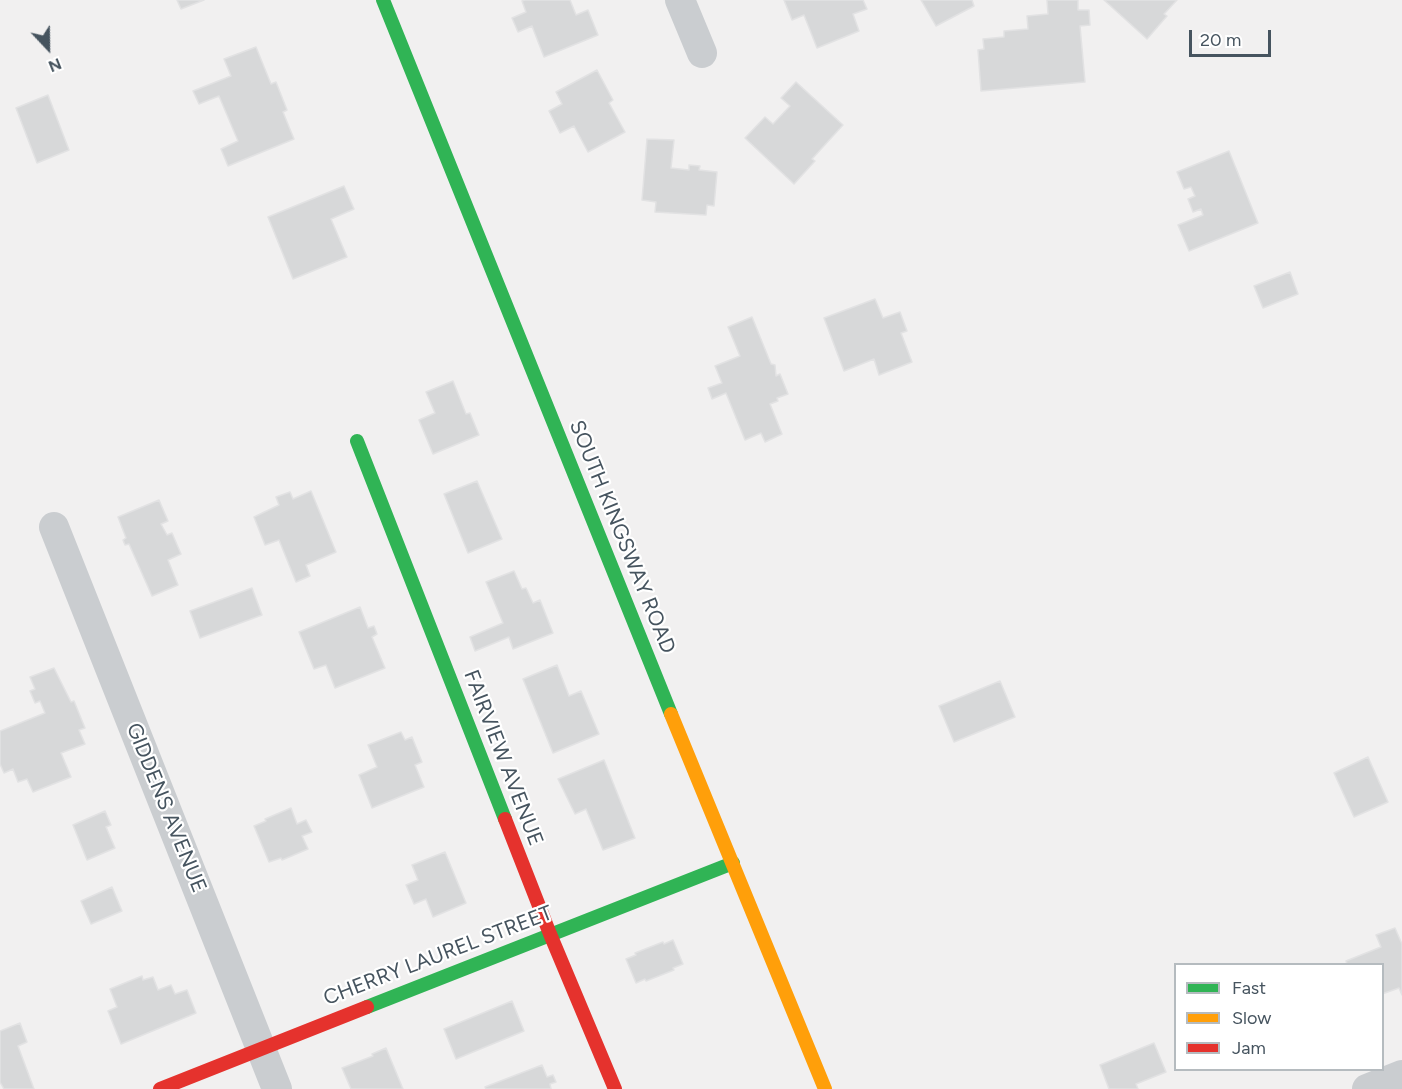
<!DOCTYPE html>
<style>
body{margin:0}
#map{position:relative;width:1402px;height:1089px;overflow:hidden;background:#f1f0f0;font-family:Figtree,sans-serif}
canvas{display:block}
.legend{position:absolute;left:1174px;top:963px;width:210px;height:108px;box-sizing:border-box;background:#fff;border:2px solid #b5bbbf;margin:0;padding:8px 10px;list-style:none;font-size:18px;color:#46545f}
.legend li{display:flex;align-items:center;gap:12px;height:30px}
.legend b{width:30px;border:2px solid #b5bbbf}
.north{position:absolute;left:18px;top:18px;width:60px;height:60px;-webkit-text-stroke:4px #fff;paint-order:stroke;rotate:158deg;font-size:16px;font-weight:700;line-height:24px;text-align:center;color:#46545f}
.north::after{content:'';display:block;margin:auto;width:21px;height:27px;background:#46545f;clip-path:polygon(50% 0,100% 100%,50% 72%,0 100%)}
.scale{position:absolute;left:1189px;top:30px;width:82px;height:27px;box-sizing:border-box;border:3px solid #46545f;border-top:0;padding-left:8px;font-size:18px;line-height:21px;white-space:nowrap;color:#46545f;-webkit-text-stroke:4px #fff;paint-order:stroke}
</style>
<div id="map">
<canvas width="1402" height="1089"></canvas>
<ul class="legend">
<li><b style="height:8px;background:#30b455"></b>Fast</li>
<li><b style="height:8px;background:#ff9f0a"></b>Slow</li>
<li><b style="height:8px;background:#e5322d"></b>Jam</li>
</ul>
<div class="north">N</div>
<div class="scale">20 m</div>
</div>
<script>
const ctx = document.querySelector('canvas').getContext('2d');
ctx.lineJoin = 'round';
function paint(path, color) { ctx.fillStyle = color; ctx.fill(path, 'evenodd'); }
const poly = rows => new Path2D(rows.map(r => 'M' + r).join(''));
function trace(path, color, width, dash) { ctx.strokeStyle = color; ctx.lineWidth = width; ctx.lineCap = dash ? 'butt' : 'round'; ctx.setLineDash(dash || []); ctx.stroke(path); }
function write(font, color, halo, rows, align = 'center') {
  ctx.font = font + ' Figtree,sans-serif'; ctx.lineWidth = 4.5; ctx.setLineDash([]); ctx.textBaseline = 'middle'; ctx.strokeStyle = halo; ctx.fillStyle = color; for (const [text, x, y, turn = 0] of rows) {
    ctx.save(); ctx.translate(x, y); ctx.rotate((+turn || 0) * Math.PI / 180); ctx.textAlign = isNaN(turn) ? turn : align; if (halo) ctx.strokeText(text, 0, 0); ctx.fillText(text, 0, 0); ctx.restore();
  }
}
const building = poly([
 [177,0,204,0,181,9,177,0],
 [525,0,570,0,576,15,588,10,598,35,544,57,532,26,518,32,512,18,526,12,522,1,525,0],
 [784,0,863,0,867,9,853,14,859,31,817,48,804,15,792,20,784,0],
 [921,0,972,0,974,6,936,26,921,0],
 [1047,0,1078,0,1078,10,1089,10,1090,25,1080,26,1085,82,981,91,978,50,984,49,983,39,1004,37,1004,31,1028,29,1027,16,1048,14,1047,0],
 [1104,0,1177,0,1164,14,1167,16,1147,39,1104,0],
 [256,47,271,84,276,82,287,110,283,112,294,139,228,166,221,149,238,141,219,96,199,104,193,91,231,76,224,59,256,47],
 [597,70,613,100,609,103,625,132,588,152,574,126,560,133,549,111,562,104,556,92,597,70],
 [796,82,843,125,812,159,815,161,794,184,745,138,765,117,773,124,790,106,781,98,796,82],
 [48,95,69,150,37,163,16,108,48,95],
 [647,139,674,140,671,168,689,170,689,165,700,166,699,170,717,172,714,206,707,205,706,215,655,212,656,202,642,200,647,139],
 [1229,151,1258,223,1189,251,1178,225,1203,215,1201,209,1193,212,1188,199,1195,196,1191,187,1184,189,1177,172,1229,151],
 [344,186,354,209,331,219,347,257,293,279,268,217,344,186],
 [1290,272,1298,294,1263,308,1254,286,1290,272],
 [875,299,883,318,900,312,907,331,901,333,912,362,879,375,874,359,844,371,824,318,875,299],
 [752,317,771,364,775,365,776,376,780,374,788,394,777,398,778,401,770,404,782,434,765,442,761,433,745,440,726,393,712,399,708,388,722,383,715,366,740,356,728,327,752,317],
 [453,381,466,414,470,413,479,435,433,454,419,420,435,413,426,392,453,381],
 [477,481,502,539,468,553,444,494,477,481],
 [311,491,336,552,306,565,310,576,296,582,279,540,265,545,254,517,279,505,276,497,290,492,293,499,311,491],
 [159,500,168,521,161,524,167,535,172,533,181,554,168,560,178,585,152,596,129,544,125,545,123,540,126,538,118,517,159,500],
 [514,571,522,589,526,588,533,603,540,600,553,633,513,649,509,637,475,651,470,637,503,623,486,582,514,571],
 [252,588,262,615,200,638,190,611,252,588],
 [360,607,368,628,374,626,377,634,372,637,385,668,335,688,326,665,314,669,299,632,360,607],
 [557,665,569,696,581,691,599,734,553,753,523,679,557,665],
 [54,668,71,702,74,701,85,728,79,730,85,744,61,753,71,777,33,792,27,779,18,782,13,769,4,773,0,764,0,731,45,713,40,701,35,703,30,691,35,689,30,677,54,668],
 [1000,681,1015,717,954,742,939,706,1000,681],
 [401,732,405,740,412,737,422,762,415,765,424,787,372,808,359,775,377,767,368,745,401,732],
 [1368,757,1388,802,1354,817,1334,773,1368,757],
 [604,760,635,838,603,850,586,809,575,814,558,779,604,760],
 [291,808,297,824,306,820,312,832,302,836,308,849,282,860,281,858,269,862,254,826,266,821,265,819,291,808],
 [105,811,111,825,106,827,115,848,87,860,73,825,105,811],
 [445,852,466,903,433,917,426,899,414,904,406,885,418,880,412,865,445,852],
 [112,887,122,911,91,924,81,901,112,887],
 [1395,928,1402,944,1402,995,1399,988,1382,994,1382,964,1347,964,1346,961,1381,947,1376,935,1395,928],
 [673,940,683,964,673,968,674,970,646,981,645,979,636,983,626,959,636,955,635,953,663,942,664,944,673,940],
 [142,976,143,980,153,977,158,990,171,985,175,994,187,990,196,1013,121,1044,108,1011,117,1007,110,989,142,976],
 [512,1001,524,1031,456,1059,444,1029,512,1001],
 [20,1023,27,1042,18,1046,34,1089,4,1089,0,1082,0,1031,20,1023],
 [1154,1043,1166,1072,1136,1084,1138,1089,1109,1089,1100,1065,1154,1043],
 [386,1048,403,1089,351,1089,342,1068,373,1056,372,1054,386,1048],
 [542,1065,547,1077,553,1075,556,1082,550,1084,551,1089,486,1089,485,1087,542,1065]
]);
const street = poly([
 [680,0,702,53],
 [54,527,277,1089],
 [1367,1089,1402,1075]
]);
const fast = poly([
 [383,0,671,714],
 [357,441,505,819],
 [367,1007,733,863]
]);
const slow = poly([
 [671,714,825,1089]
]);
const jam = poly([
 [505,819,550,934,615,1089],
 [160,1089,367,1007]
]);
const streetNames = [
 ["SOUTH KINGSWAY ROAD",622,537,68],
 ["FAIRVIEW AVENUE",503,758,69],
 ["GIDDENS AVENUE",166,808,68],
 ["CHERRY LAUREL STREET",438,956,-21]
];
paint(building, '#d7d8d9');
trace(building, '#e2e2e3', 1.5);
trace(street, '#cacdd0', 30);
trace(fast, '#30b455', 14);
trace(slow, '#ff9f0a', 14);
trace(jam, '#e5322d', 14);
write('21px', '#46545f', '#fff', streetNames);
</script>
